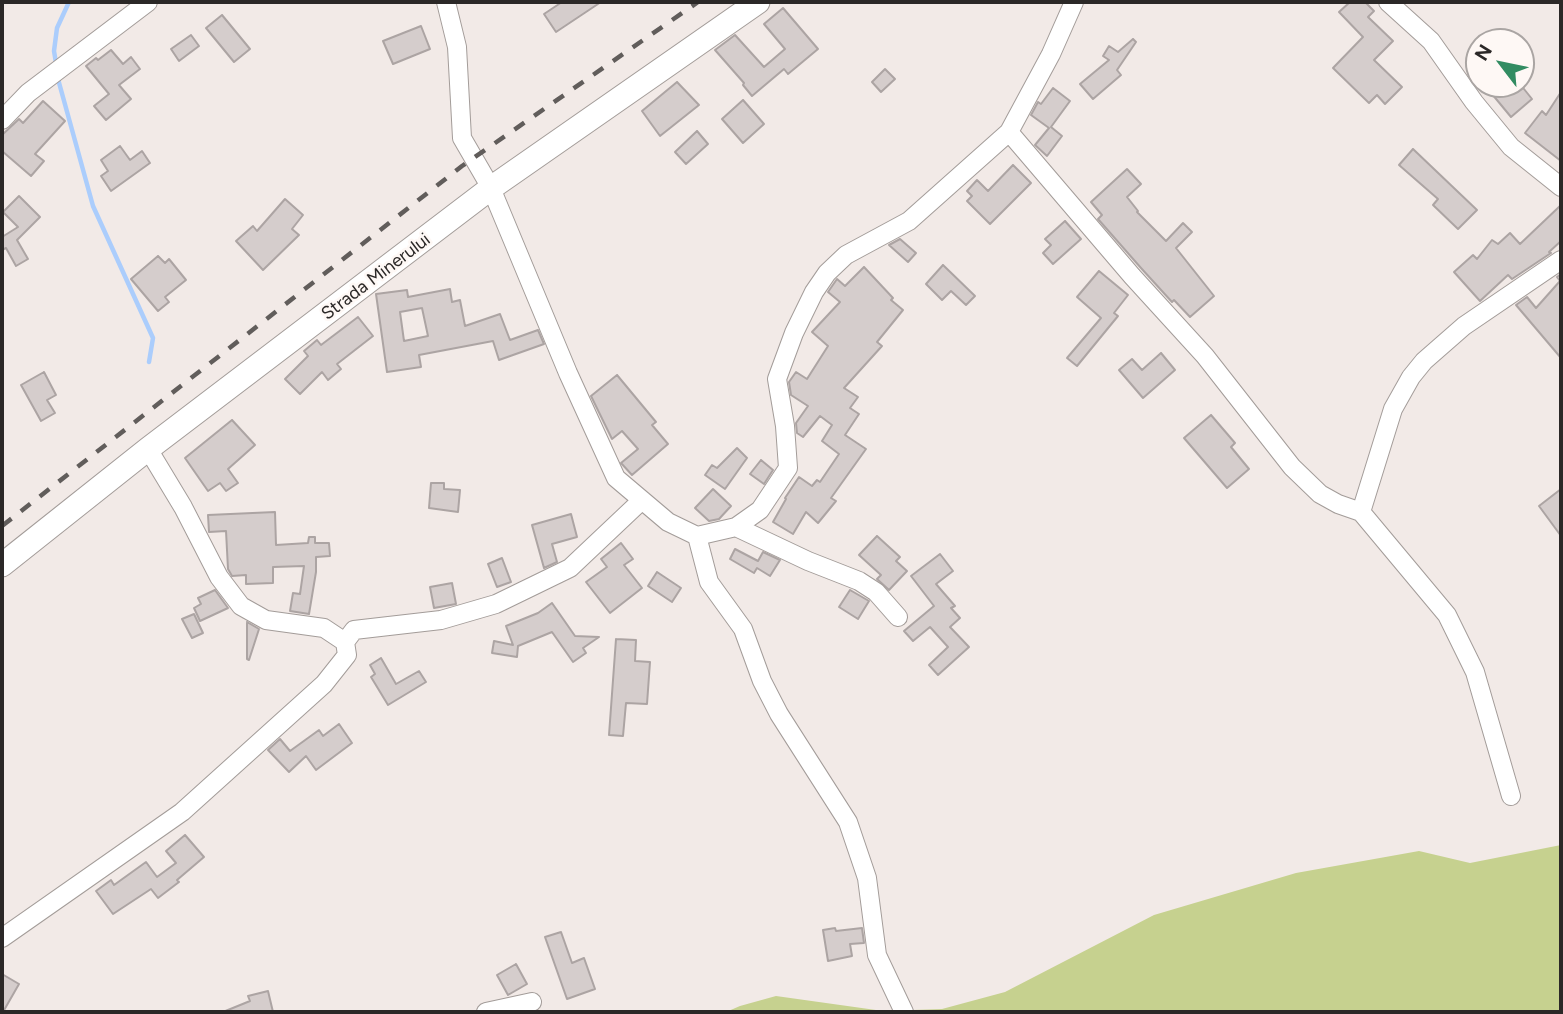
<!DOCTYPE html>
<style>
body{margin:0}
#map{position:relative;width:1563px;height:1014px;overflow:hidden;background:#f2eae7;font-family:Figtree,sans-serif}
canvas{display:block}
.frame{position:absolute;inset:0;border:4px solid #2b2827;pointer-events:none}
.north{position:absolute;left:1465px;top:28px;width:70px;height:70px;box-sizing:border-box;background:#fef8f5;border:2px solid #aaa5a3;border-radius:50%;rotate:302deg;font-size:19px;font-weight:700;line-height:28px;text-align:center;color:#2b2827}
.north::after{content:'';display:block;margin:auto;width:24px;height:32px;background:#328c62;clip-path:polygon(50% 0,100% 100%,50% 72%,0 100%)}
</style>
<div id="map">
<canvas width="1563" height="1014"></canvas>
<div class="frame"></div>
<div class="north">N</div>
</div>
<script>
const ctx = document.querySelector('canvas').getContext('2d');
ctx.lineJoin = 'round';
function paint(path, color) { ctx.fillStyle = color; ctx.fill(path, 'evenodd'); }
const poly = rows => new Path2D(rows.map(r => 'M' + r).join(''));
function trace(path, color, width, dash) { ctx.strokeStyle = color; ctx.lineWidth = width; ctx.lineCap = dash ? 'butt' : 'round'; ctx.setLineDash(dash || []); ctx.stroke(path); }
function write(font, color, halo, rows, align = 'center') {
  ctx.font = font + ' Figtree,sans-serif'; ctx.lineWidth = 5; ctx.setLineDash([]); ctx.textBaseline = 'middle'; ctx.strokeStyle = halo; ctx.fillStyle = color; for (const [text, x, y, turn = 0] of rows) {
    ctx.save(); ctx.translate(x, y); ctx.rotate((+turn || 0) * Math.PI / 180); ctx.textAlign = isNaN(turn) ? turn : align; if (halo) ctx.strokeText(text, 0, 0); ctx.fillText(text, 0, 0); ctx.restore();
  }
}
const green = poly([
 [1561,845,1561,1012,726,1012,740,1006,776,996,883,1011,942,1009,1005,992,1154,915,1296,873,1419,851,1470,863]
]);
const stream = poly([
 [56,63,54,51,57,28,69,2],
 [58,79,93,206,153,338,149,362]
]);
const building = poly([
 [562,2,601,2,556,32,544,14,562,2],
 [1350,2,1365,2,1374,11,1368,17,1393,41,1374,60,1402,87,1385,104,1377,95,1369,103,1333,68,1363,37,1339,12,1350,2],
 [783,8,818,49,788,74,784,69,752,96,743,85,744,83,715,50,735,35,764,67,785,49,764,24,783,8],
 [222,15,250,49,234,62,206,28,222,15],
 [421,26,430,49,393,64,383,41,421,26],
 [191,35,199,46,179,61,171,49,191,35],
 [1133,39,1136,42,1117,70,1121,75,1093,99,1080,84,1109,60,1103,56,1109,46,1118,52,1133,39],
 [111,50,123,64,131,57,140,69,119,85,131,99,106,120,94,106,109,94,86,66,96,58,98,60,111,50],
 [885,69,895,79,881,92,872,82,885,69],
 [677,82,699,105,660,136,642,111,677,82],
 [1503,84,1520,84,1532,99,1511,117,1492,94,1503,84],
 [1053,88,1070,101,1051,127,1062,136,1047,156,1035,145,1049,128,1031,115,1038,102,1041,104,1053,88],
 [1561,92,1561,161,1525,133,1542,111,1546,115,1561,92],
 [743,100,764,124,743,143,722,119,743,100],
 [43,101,65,121,35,154,44,161,31,176,2,151,2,135,19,119,23,123,43,101],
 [697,131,708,144,686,164,675,152,697,131],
 [120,146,130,160,142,151,150,163,111,191,101,176,108,171,101,160,120,146],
 [1413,149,1477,210,1458,229,1433,205,1438,199,1399,165,1413,149],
 [1013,165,1031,183,990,224,967,201,972,196,967,191,977,180,988,191,1013,165],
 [1127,169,1141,184,1127,197,1138,211,1137,212,1166,241,1183,223,1192,232,1176,248,1214,296,1190,317,1174,300,1172,302,1141,268,1098,219,1102,215,1091,202,1127,169],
 [19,196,40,217,17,240,28,259,16,266,6,248,2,250,2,237,18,227,3,212,19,196],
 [285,199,303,215,292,229,299,235,263,270,236,241,253,226,257,231,285,199],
 [1561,205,1561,241,1549,252,1551,253,1512,279,1508,275,1480,301,1454,272,1473,255,1477,259,1492,240,1498,244,1510,233,1520,244,1561,205],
 [1065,221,1081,239,1053,264,1043,253,1051,245,1045,239,1065,221],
 [900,239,916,253,908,262,889,245,900,239],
 [158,256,165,263,169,259,186,280,165,297,169,302,158,311,131,279,158,256],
 [943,265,975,296,966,305,951,291,942,300,926,284,943,265],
 [864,267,893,298,891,300,903,310,877,342,882,346,844,388,858,397,850,408,859,414,845,435,866,449,831,498,836,501,818,523,806,512,793,534,773,522,786,499,785,498,799,477,812,486,817,480,820,482,839,454,822,441,832,425,820,416,803,437,797,433,796,423,808,406,791,395,789,382,796,372,807,379,828,346,812,332,840,302,828,292,837,279,845,286,864,267],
 [1099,271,1128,295,1114,313,1118,316,1077,366,1067,358,1101,318,1077,297,1099,271],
 [1561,274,1561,358,1516,305,1527,297,1536,308,1560,281,1557,277,1561,274],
 [450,289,452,302,460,300,465,326,500,314,510,340,538,330,544,344,499,360,493,341,419,355,421,367,387,372,376,294,407,290,408,297,450,289],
 [422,308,428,336,404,341,400,312,422,308],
 [358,317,373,336,337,364,341,369,328,380,322,372,300,394,285,379,308,356,304,351,317,340,321,345,358,317],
 [1161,353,1175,370,1143,398,1119,370,1132,359,1142,370,1161,353],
 [44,372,56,395,47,400,55,413,41,421,21,385,44,372],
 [617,375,656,422,652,425,668,444,632,475,621,463,638,449,622,431,612,439,591,396,617,375],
 [1211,415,1235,443,1231,447,1249,469,1227,488,1184,438,1211,415],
 [232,420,255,445,228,469,238,483,226,491,220,483,208,491,185,458,232,420],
 [737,448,747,458,725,489,705,475,712,465,717,468,737,448],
 [761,460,773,470,764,484,750,474,761,460],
 [431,483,444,483,444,489,460,490,458,512,429,508,431,483],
 [713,489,731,506,719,519,709,521,695,508,713,489],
 [1561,489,1561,536,1539,506,1561,489],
 [275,512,276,545,308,543,309,537,315,537,315,543,329,543,330,556,316,557,316,572,309,614,290,611,293,593,300,594,304,566,273,567,273,583,246,584,246,575,232,576,228,569,226,531,209,532,208,515,275,512],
 [571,514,577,537,552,544,557,562,544,568,532,525,571,514],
 [877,536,900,557,896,561,907,571,889,590,877,579,881,575,859,555,877,536],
 [621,543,633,559,624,565,642,588,610,613,586,582,607,567,601,559,621,543],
 [735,549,758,561,763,552,780,560,770,576,757,568,754,573,730,559,735,549],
 [940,554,953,571,936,584,955,606,951,608,960,618,950,627,969,647,938,675,929,665,948,647,930,627,913,641,904,631,934,606,911,576,940,554],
 [502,558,511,582,497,587,488,564,502,558],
 [657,572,681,588,672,602,648,586,657,572],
 [452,583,456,604,434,608,430,587,452,583],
 [215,590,228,608,200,621,194,608,201,604,198,598,215,590],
 [850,590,869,601,858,619,839,607,850,590],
 [552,603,575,636,599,637,583,648,586,653,573,662,552,632,518,646,517,657,492,653,494,641,513,645,506,626,538,613,552,603],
 [194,614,203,633,192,638,182,619,194,614],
 [247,622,259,629,249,660,247,659,247,622],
 [616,639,636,640,635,661,650,662,647,704,626,703,623,736,609,735,616,639],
 [381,658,396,684,419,671,426,682,388,705,371,677,375,674,370,665,381,658],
 [339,724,352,743,316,770,306,756,289,772,268,750,280,739,290,751,319,730,323,736,339,724],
 [185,835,204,857,177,880,179,882,158,898,151,889,113,914,96,891,111,880,114,885,146,862,157,877,176,863,166,851,185,835],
 [835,928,836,931,862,928,864,943,850,944,852,956,828,961,823,930,835,928],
 [561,932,572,963,584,958,595,989,567,999,545,937,561,932],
 [516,964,527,984,508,995,497,975,516,964],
 [2,974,19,984,3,1012,2,1012,2,974],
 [268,991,273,1012,223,1012,250,1001,248,996,268,991]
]);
const minor = poly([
 [446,2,457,47,462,138,491,188,568,373,616,478,668,522,697,536,736,527,760,510,788,468,785,426,777,379,794,333,814,292,827,273,846,255,909,221,1009,132,1051,54,1074,2],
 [1388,2,1431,41,1474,102,1511,147,1561,187],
 [2,120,28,93,148,2],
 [1009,132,1132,276,1205,356,1292,467,1320,494,1338,504,1361,512,1447,615,1475,672,1511,796],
 [1361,512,1393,409,1411,377,1424,361,1464,326,1561,260],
 [736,527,808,561,859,581,876,592,898,617],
 [697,536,709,582,743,629,762,681,779,714,848,822,867,878,877,955,904,1012],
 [345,642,354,630,441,620,496,604,570,568,642,500],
 [2,938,182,812,324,684,347,655,345,642,324,628,266,620,241,606,219,577,183,507,148,449],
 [486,1012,532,1002]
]);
const major = poly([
 [2,565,148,449,491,188,758,2]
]);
const rail = poly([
 [2,526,462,166,698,2]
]);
const streetNames = [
 ["Strada Minerului",376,277,-37]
];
paint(green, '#c6d18f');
trace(stream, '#abcdfc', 4.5);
paint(building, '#d5cdcc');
trace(building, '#aca4a3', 2);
trace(minor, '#a39c99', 20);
trace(major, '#a39c99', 25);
trace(minor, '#fff', 18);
trace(major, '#fff', 23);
trace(rail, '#615d5b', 4.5, [12, 12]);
write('18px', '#2b2827', '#fef8f5', streetNames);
</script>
